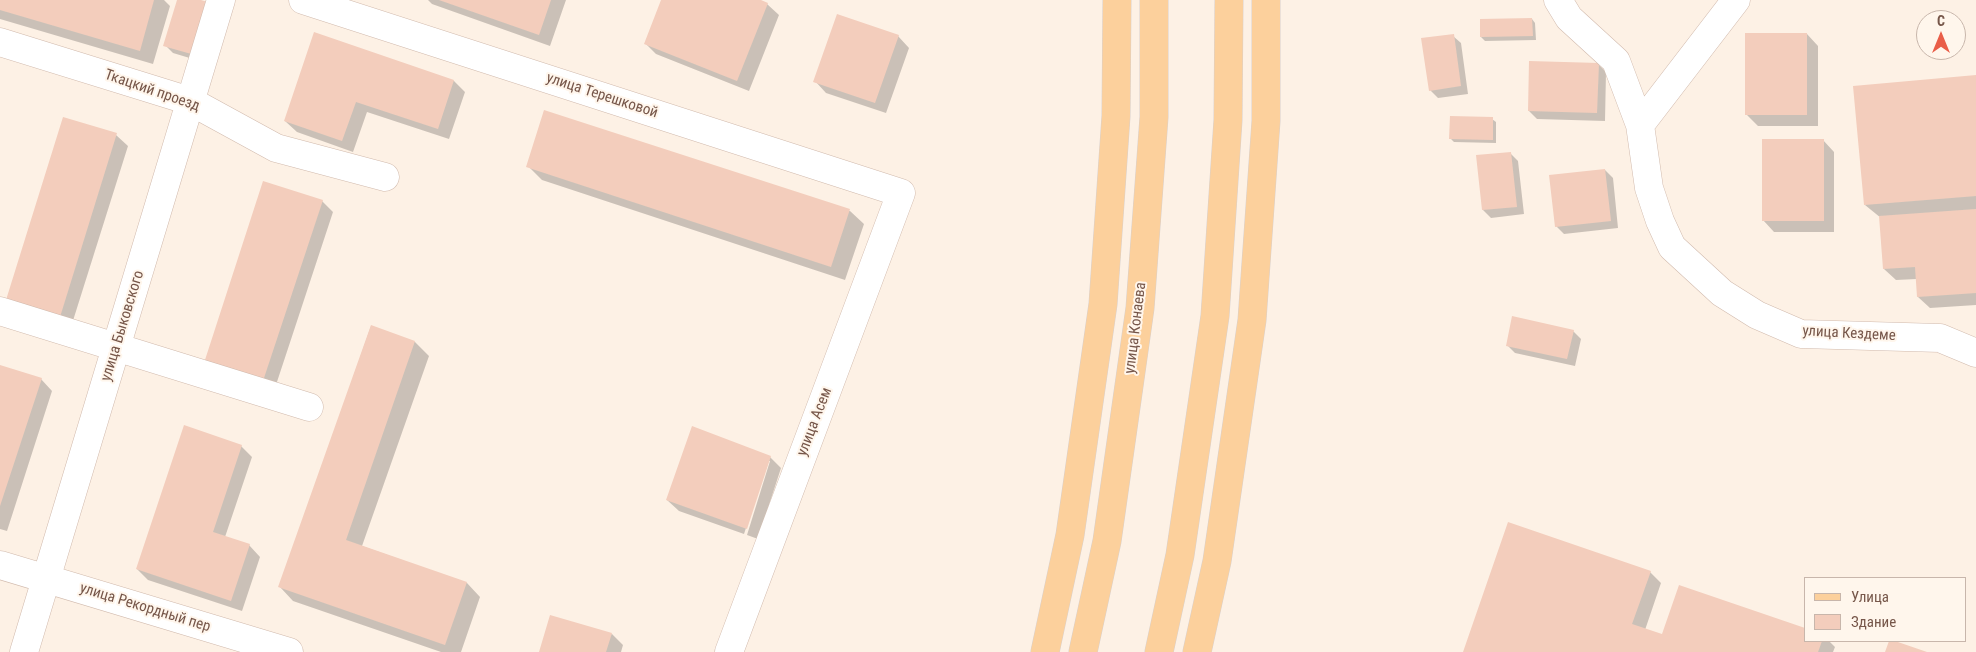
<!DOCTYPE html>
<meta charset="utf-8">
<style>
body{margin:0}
#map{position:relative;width:1976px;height:652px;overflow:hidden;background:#fdf1e5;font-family:"Roboto Condensed",sans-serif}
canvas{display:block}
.legend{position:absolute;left:1804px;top:577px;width:162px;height:65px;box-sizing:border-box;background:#fff6ec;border:1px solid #c8b6ab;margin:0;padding:6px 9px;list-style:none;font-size:15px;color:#765649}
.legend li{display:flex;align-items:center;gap:10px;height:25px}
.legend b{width:25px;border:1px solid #c8b6ab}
.north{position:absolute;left:1916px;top:10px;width:50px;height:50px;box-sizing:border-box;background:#fff6ec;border:1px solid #c8b6ab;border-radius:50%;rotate:0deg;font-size:14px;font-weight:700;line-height:20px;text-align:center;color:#765649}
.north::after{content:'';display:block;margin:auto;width:18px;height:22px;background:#e95e48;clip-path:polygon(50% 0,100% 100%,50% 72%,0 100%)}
</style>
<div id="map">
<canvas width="1976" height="652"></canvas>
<ul class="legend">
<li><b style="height:6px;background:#fcd09c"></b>Улица</li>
<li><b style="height:14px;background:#f3cdbc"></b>Здание</li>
</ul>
<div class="north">С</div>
</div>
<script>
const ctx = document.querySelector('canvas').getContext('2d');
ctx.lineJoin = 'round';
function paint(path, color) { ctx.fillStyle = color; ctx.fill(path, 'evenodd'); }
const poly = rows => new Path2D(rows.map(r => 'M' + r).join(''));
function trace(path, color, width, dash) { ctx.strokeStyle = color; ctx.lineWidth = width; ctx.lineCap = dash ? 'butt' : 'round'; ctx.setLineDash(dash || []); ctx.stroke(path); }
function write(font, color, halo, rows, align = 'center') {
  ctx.font = font + ' "Roboto Condensed",sans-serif'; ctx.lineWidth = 4; ctx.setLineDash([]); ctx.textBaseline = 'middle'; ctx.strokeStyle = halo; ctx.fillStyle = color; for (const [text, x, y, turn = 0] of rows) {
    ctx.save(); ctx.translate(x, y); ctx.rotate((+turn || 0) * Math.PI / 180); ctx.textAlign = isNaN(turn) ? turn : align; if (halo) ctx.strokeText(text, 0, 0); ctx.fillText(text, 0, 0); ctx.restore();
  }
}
const shadow = poly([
 [0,0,164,0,170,6,153,64,0,19],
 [178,0,197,0,203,62,173,53,165,45],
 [428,0,566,0,550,46,432,4],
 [662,0,758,0,767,4,779,15,749,91,656,54,645,43],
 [1532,19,1535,23,1536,40,1485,41,1481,37],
 [315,34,454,81,465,92,449,139,367,112,353,152,297,132,285,121],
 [1807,34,1818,46,1818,126,1758,126,1747,115],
 [898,36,909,48,886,113,826,93,815,81],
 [1453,36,1461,43,1468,94,1438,98,1430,90],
 [1598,64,1606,72,1605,121,1537,119,1529,111],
 [1976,77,1976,305,1930,308,1918,297,1917,279,1896,280,1884,269,1881,218,1865,205],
 [544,112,850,211,864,224,845,280,542,180,528,166],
 [1492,119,1496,122,1496,143,1454,142,1451,139],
 [116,135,128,146,71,327,19,311],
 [1823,140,1834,152,1834,232,1774,232,1763,220],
 [1510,153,1518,161,1524,214,1491,218,1483,210,1477,156],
 [1605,170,1613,178,1618,228,1564,234,1556,226],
 [322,201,333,212,273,394,217,374],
 [371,326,415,342,429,356,362,546,467,583,480,597,461,652,441,652,293,601,280,587],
 [1573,331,1581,339,1575,366,1515,353,1507,345],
 [0,366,41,379,52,391,7,531,0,529],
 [241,446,252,457,225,537,249,545,260,557,242,611,148,580,137,569],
 [770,457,781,468,758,539,747,535,770,461,768,461,744,534,679,511,667,500],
 [1650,572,1661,583,1645,630,1663,636,1829,641,1835,647,1833,652,1464,652],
 [612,634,623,645,621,652,540,652]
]);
const building = poly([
 [0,0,154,0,140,51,0,10],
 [177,0,201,0,211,3,195,55,163,46],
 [439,0,551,0,539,35],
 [661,0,761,0,768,3,737,81,644,44],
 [837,14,899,35,875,103,813,82],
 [1532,18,1533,36,1480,37,1480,19],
 [314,32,454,80,438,129,356,102,342,141,284,121],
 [1745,33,1807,33,1807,115,1745,115],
 [1454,34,1461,86,1429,91,1421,38],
 [1529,61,1599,63,1597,113,1528,111],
 [1976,75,1976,196,1864,205,1853,86],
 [544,110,850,209,831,267,526,167],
 [1450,116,1493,117,1493,140,1449,139],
 [63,117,117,133,60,317,6,300],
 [1762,139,1824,139,1824,221,1762,221],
 [1511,152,1517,207,1482,210,1476,155],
 [1605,169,1611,221,1555,227,1549,175],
 [263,181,323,200,262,384,204,363],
 [1976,209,1976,293,1917,297,1915,267,1883,269,1879,216],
 [1512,316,1574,330,1567,359,1506,346],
 [371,325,415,341,346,540,467,582,445,645,278,587],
 [0,365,42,378,0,506],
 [184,425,242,445,213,532,250,544,231,601,136,569],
 [692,426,771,456,747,529,666,500],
 [1508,522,1651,571,1632,624,1662,634,1679,585,1805,628,1805,641,1822,641,1818,652,1463,652],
 [550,615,612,633,606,652,539,652],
 [1889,641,1895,641,1927,652,1885,652]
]);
const minor = poly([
 [303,0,901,193,729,652],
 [1558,0,1569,18,1616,61,1640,125],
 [1736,0,1640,125,1649,188,1660,221,1672,247,1722,293,1757,315,1801,334,1940,338,1976,353],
 [0,42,190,101,276,148,385,177],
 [0,311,309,407],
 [0,565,289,652],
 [24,652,221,0]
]);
const major = poly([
 [1045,652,1070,535,1103,304,1116,116,1117,0],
 [1083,652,1107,541,1140,308,1154,117,1154,0],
 [1159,652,1180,555,1215,316,1228,120,1229,0],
 [1197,652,1217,561,1252,320,1266,121,1266,0]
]);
const streetNames = [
 ["Ткацкий проезд",152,91,19],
 ["улица Терешковой",602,96,18],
 ["улица Быковского",123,326,-73],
 ["улица Конаева",1136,328,-83],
 ["улица Кездеме",1849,334,3],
 ["улица Асем",815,422,-69],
 ["улица Рекордный пер",145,608,17]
];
paint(shadow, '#0003');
paint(building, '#f3cdbc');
trace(minor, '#d1baad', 29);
trace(major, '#d9d0cc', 29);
trace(minor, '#fff', 28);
trace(major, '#fcd09c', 28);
write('15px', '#765649', '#fff6ec', streetNames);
</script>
